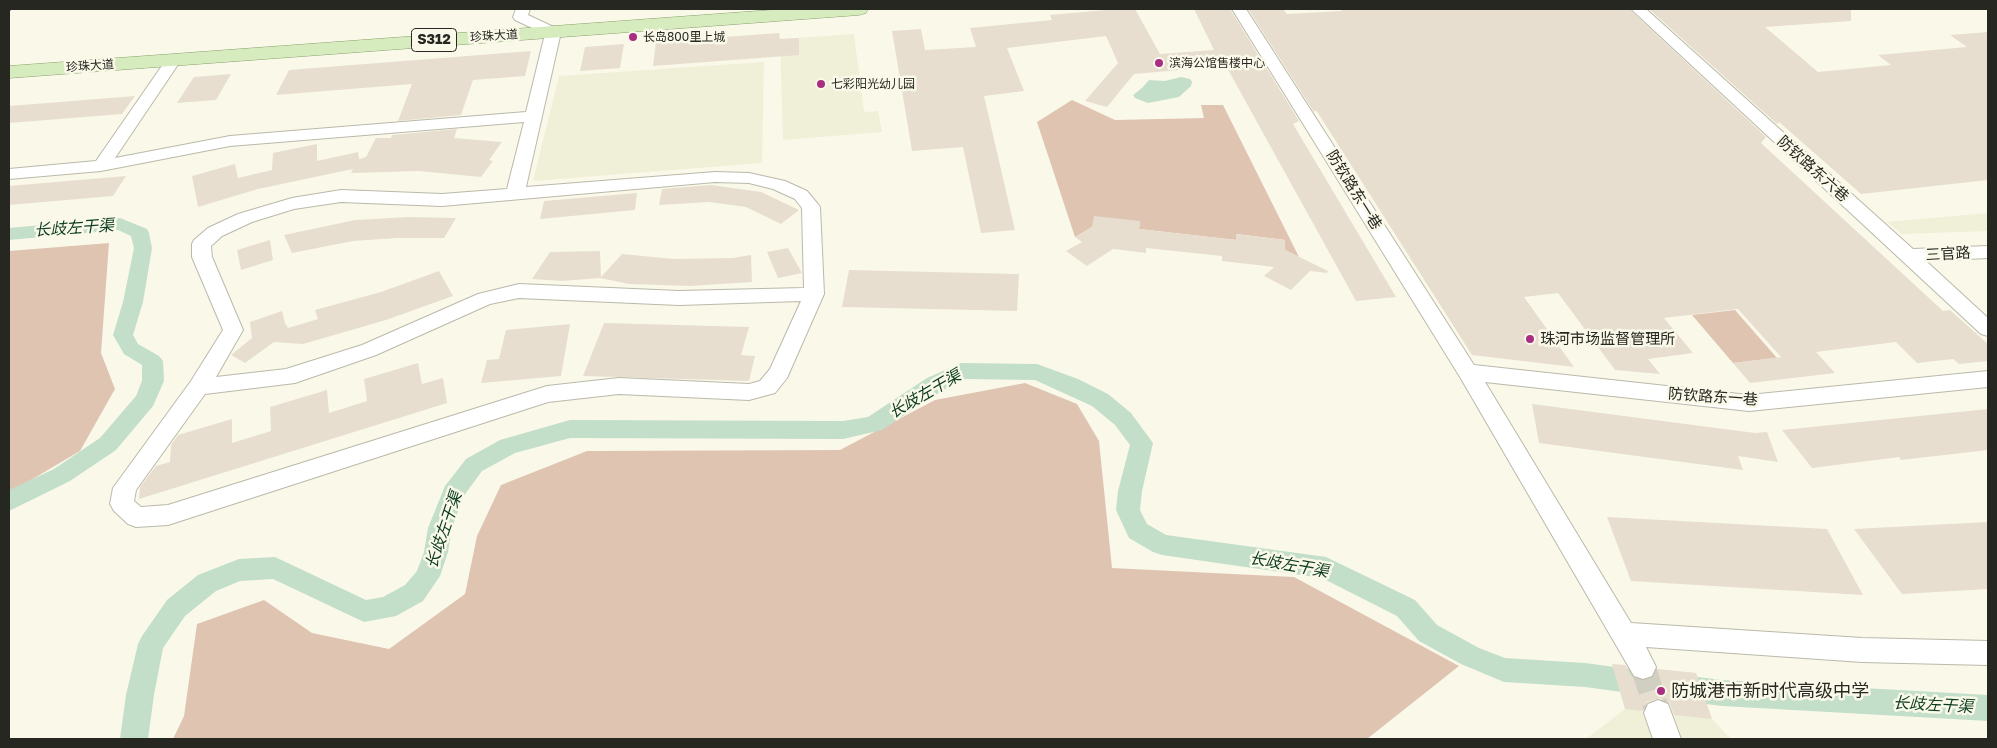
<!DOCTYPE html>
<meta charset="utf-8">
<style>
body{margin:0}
#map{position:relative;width:1997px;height:748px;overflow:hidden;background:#faf9e9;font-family:"Golos Text",sans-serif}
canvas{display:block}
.frame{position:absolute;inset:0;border:10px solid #272721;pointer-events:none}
</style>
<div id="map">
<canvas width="1997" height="748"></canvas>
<div class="frame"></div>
</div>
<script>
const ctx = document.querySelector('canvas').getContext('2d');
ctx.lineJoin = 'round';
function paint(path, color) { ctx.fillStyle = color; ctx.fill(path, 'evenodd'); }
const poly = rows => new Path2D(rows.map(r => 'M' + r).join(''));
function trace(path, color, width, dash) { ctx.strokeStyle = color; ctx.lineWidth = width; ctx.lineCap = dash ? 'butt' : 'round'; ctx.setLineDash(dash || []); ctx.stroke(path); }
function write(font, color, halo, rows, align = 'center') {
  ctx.font = font + ' "Golos Text","Noto Sans SC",sans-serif'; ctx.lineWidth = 5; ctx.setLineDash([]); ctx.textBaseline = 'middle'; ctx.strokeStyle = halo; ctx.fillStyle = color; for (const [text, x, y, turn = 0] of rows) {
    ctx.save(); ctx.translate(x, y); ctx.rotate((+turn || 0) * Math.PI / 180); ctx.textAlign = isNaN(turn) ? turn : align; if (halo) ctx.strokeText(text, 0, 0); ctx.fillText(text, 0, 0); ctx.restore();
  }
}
const built = poly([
 [854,34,864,112,878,111,882,132,783,140,780,39],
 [764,62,762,163,533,181,559,76],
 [1988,213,1988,231,1902,234,1887,222],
 [1612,664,1696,673,1712,719,1731,739,1586,739,1625,709]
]);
const green = poly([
 [1072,100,1115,120,1204,118,1201,105,1223,105,1299,257,1285,250,1285,240,1237,234,1236,240,1139,229,1140,221,1092,227,1075,237,1037,122],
 [109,243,101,353,115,389,80,451,9,493,9,251],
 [1735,310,1777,358,1733,363,1692,315],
 [1025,383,1077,404,1099,441,1112,568,1294,577,1459,666,1367,739,173,739,184,716,197,624,264,600,312,633,389,649,465,594,477,536,501,485,587,451,840,450,935,400]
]);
const water = poly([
 [1181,77,1190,79,1192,82,1191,86,1179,97,1148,103,1135,98,1133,95,1142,88,1149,80,1165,81]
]);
const canal = poly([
 [120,218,147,229,149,233,152,248,143,302,133,335,138,344,159,356,163,361,164,381,153,406,116,450,70,481,9,511,9,490,54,469,100,438,136,396,142,381,142,365,124,354,113,335,123,302,134,248,131,236,118,230,9,240,9,228,120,218],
 [961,363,1037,364,1078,379,1108,394,1131,413,1153,443,1142,491,1140,510,1147,524,1166,535,1326,557,1415,600,1437,625,1479,648,1505,658,1585,663,1644,671,1654,674,1657,683,1654,692,1644,695,1585,687,1504,682,1461,664,1419,641,1397,616,1322,578,1162,555,1153,552,1129,538,1116,510,1118,491,1130,445,1115,425,1092,406,1035,380,964,379,943,390,882,430,843,439,570,438,515,453,482,471,463,497,452,528,448,552,440,576,423,601,396,616,364,622,273,579,240,581,216,591,185,616,163,648,154,695,148,739,120,739,126,695,138,644,142,636,167,600,198,575,239,559,275,557,366,600,383,597,405,585,417,571,424,552,428,528,445,486,466,459,500,440,570,420,843,421,868,417,927,378,961,363],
 [1674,674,1722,680,1988,695,1988,721,1722,706,1674,700,1664,696,1661,687,1664,678,1674,674]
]);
const building = poly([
 [1117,9,1135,9,1160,54,1214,50,1194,9,1230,9,1299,121,1293,124,1396,297,1356,301,1226,66,1134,74,1107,107,1085,101,1118,63,1106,36,1007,48,1024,91,984,96,1015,230,981,233,963,147,912,151,892,31,921,29,925,50,976,47,970,28,1052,20,1050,15],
 [1248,9,1283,9,1287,14,1342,11,1340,9,1629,9,1766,137,1761,143,1943,311,1950,310,1988,344,1988,361,1959,364,1953,359,1917,363,1896,342,1816,352,1835,373,1750,383,1733,363,1781,357,1738,309,1664,318,1693,353,1648,359,1660,374,1615,370,1558,293,1524,297,1574,367,1472,355,1316,110,1314,112],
 [1649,9,1851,9,1851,21,1765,27,1818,72,1891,65,1878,55,1967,47,1950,35,1988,32,1988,180,1861,194,1779,122,1777,124],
 [779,33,780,39,799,38,799,55,653,66,656,42],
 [624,44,620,68,580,71,585,47],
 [531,51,525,76,473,80,461,115,398,121,412,84,276,95,289,70],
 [231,74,216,100,177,103,194,77],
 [135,96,122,114,9,123,9,106],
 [457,129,454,138,502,142,489,160,493,161,481,177,419,171,351,173,353,169,258,189,198,207,192,176,235,164,238,178,272,170,273,153,317,144,317,161,358,152,359,159,366,157,376,138,391,138,392,135],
 [126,176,113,196,9,205,9,186],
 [711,185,761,192,799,210,781,224,746,207,709,202,659,205,662,189],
 [637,193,635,210,540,219,544,201],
 [1094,216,1140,221,1139,229,1236,240,1236,234,1285,240,1285,250,1328,271,1327,273,1310,271,1291,290,1264,276,1274,267,1222,261,1222,256,1146,248,1146,253,1113,249,1087,266,1066,251,1082,242,1075,237,1092,227],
 [408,217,456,218,444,238,397,238,353,241,292,253,284,235,355,220],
 [270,240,273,260,241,270,237,250],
 [788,248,802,273,778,278,767,252],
 [600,251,601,277,622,254,674,259,732,258,751,255,752,282,690,286,629,284,600,278,562,281,532,279,550,252],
 [849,270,1019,274,1017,311,842,307],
 [439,271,453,296,386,320,303,344,274,342,245,363,231,355,252,338,250,322,282,311,285,323,288,328,318,319,315,310,381,292],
 [604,323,749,327,741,355,755,356,749,381,583,376],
 [570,324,561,376,481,383,487,360,499,359,506,330],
 [418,363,422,384,443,378,447,403,139,499,140,487,156,466,170,462,171,445,178,435,232,419,232,443,271,431,270,407,327,390,329,413,367,401,364,379],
 [1532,404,1755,433,1767,432,1778,462,1738,456,1743,470,1539,443],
 [1988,409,1988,450,1901,460,1899,457,1812,468,1782,430],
 [1607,517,1827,529,1863,595,1631,581],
 [1988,522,1988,589,1902,594,1854,529],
 [1612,664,1625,665,1632,677,1642,681,1653,678,1657,669,1696,673,1712,719,1674,715,1670,703,1659,698,1647,702,1643,711,1625,709]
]);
const minorTunnel = poly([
 [1643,667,1658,713]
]);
const minor = poly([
 [516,9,530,9,528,15,558,29,561,32,526,187,715,172,749,173,785,181,807,191,817,203,820,207,824,294,787,378,775,393,749,400,619,394,548,402,168,525,136,527,128,524,114,511,110,504,113,488,191,381,223,330,192,257,192,244,194,240,208,228,238,214,292,198,341,190,442,194,507,189,524,122,230,146,101,171,9,179,9,169,96,161,168,57,173,55,178,57,181,60,115,158,230,136,526,112,545,34,515,20,513,17,516,9],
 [715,182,749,183,773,189,795,199,802,208,804,288,679,291,519,284,478,294,362,345,286,369,216,377,243,330,212,257,211,246,222,236,252,222,294,209,341,202,442,206,715,182],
 [519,298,679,305,801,301,770,369,760,381,749,384,619,378,547,386,168,505,141,507,134,501,136,490,205,394,295,383,376,355,490,304,519,298],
 [1232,9,1246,9,1474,365,1749,395,1988,371,1988,387,1749,411,1485,382,1631,623,1862,638,1988,641,1988,665,1862,662,1646,647,1656,667,1652,676,1643,679,1634,676,1460,377,1232,9],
 [1631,9,1646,9,1913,249,1988,246,1988,258,1926,261,1988,318,1988,336,1981,334,1631,9],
 [1658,700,1668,704,1681,739,1653,739,1644,713,1648,704,1658,700]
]);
const primary = poly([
 [785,9,868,9,866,13,859,15,9,78,9,66,785,9]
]);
const rail = poly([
 [9,9,11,9]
]);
const markers = [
 [633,37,5,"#a92e82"],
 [1159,63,5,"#a92e82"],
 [821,84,5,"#a92e82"],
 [1530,339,5,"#a92e82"],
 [1661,691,5,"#a92e82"]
];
const farStreetnames = [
 ["珍珠大道",494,36,-4],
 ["珍珠大道",90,66,-4]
];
const farPoinames = [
 ["长岛800里上城",643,37],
 ["滨海公馆售楼中心",1169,63],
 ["七彩阳光幼儿园",831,84]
];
const shields = [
 [434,40,45]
];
const shieldNames = [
 ["S312",434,40]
];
const streetNames = [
 ["防钦路东六巷",1813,169,42],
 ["防钦路东一巷",1354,190,58],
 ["三官路",1948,254,-3],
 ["防钦路东一巷",1713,397,4]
];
const poiNames = [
 ["珠河市场监督管理所",1540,339]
];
const waterNames = [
 ["长歧左干渠",74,228,-4],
 ["长歧左干渠",925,394,-30],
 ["长歧左干渠",444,530,-71],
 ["长歧左干渠",1289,565,10],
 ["长歧左干渠",1933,705,3]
];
const nearPoinames = [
 ["防城港市新时代高级中学",1671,691]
];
paint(built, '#f0efd7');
paint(green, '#dfc4b2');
paint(water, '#c3dec9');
paint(canal, '#c3dec9');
paint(building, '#e7ded0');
trace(minorTunnel, '#d0cfc1', 25, [25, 12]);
trace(minor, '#bab9aa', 2);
trace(primary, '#889f6b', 1);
paint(minor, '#fff');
paint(primary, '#d7ecbe');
trace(rail, '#505048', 3, [8, 4]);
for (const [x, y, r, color] of markers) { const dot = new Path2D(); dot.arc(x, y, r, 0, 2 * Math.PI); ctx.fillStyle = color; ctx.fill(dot); trace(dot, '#faf9e9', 2); }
write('12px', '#272721', '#faf9e9', farStreetnames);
write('12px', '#272721', '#faf9e9', farPoinames, 'left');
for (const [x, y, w] of shields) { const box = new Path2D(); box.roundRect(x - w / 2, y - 11.5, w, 23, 4); ctx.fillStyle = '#faf9e9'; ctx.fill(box); trace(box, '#272721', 1); }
write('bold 14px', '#272721', null, shieldNames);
write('15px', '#272721', '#faf9e9', streetNames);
write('15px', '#272721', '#faf9e9', poiNames, 'left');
write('italic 16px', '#093a1d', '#faf9e9', waterNames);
write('18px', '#272721', '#faf9e9', nearPoinames, 'left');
</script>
